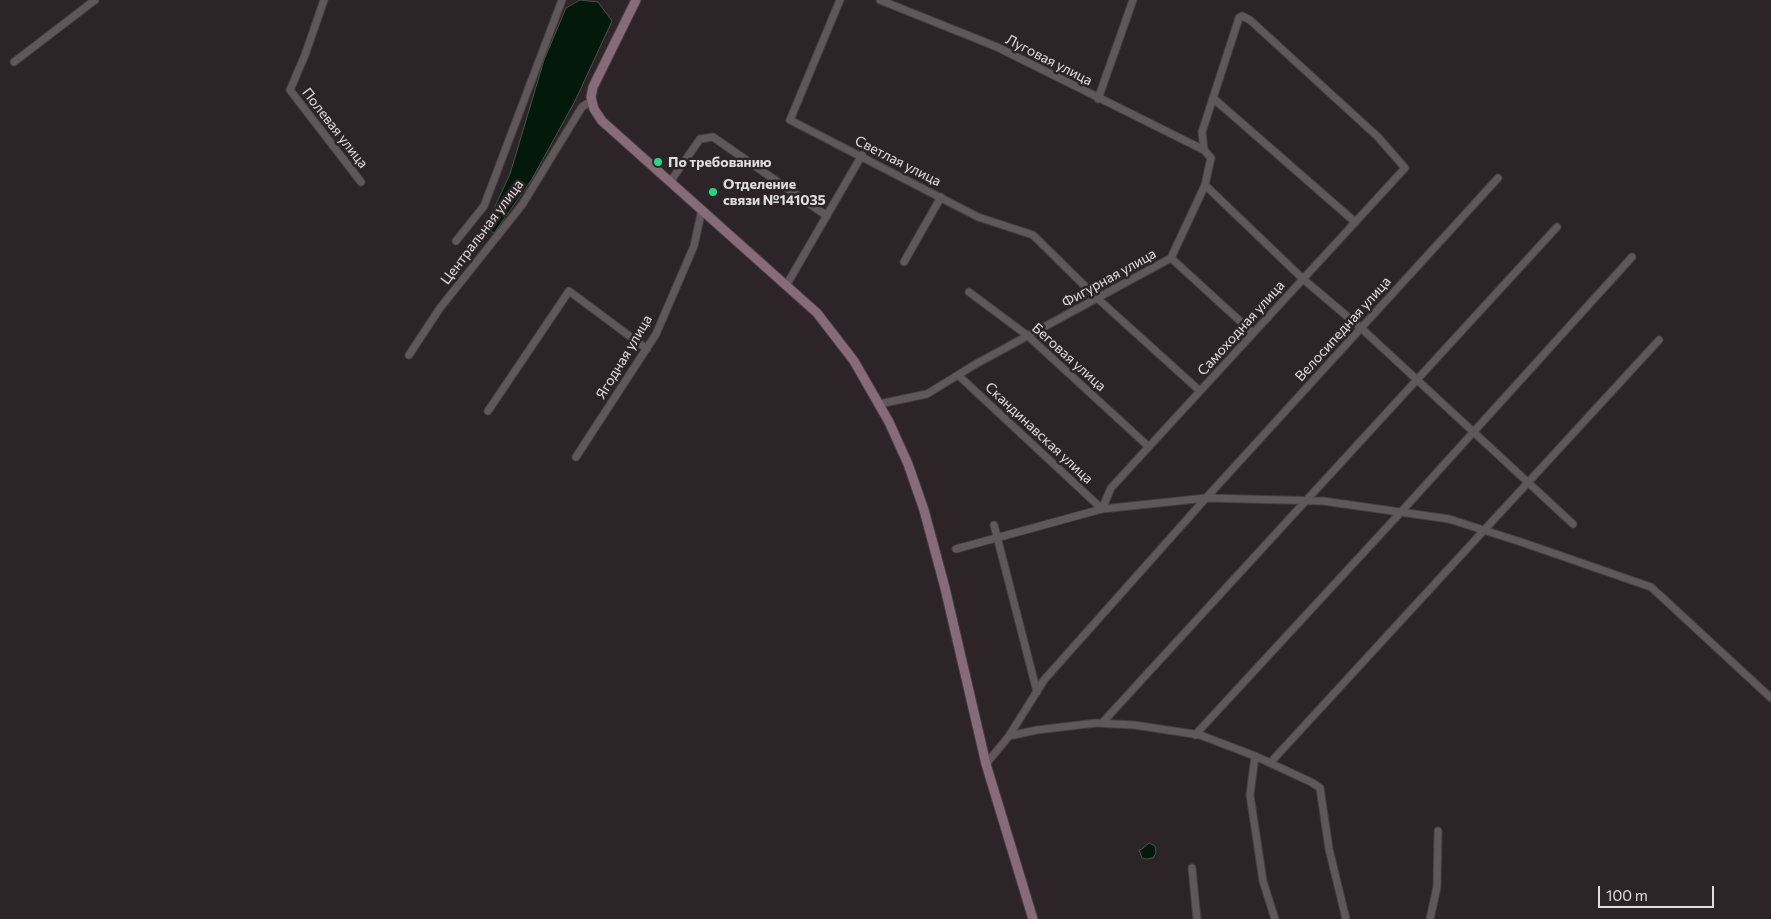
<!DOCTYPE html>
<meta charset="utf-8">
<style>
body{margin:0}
#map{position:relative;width:1771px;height:919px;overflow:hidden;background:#2c2427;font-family:Commissioner,sans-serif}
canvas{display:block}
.scale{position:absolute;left:1598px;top:886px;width:116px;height:22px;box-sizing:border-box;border:2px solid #e1dcde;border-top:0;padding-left:6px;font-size:15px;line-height:18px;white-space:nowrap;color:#e1dcde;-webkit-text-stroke:4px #2c2427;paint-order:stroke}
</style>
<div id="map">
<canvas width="1771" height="919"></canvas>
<div class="scale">100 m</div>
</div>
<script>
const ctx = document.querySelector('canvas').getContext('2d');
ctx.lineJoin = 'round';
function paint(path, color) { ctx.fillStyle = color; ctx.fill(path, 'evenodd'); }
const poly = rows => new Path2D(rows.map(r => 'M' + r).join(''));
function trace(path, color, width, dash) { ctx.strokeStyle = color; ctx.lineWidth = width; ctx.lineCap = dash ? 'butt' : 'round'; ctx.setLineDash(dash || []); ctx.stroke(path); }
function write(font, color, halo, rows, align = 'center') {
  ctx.font = font + ' Commissioner,sans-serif'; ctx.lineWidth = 5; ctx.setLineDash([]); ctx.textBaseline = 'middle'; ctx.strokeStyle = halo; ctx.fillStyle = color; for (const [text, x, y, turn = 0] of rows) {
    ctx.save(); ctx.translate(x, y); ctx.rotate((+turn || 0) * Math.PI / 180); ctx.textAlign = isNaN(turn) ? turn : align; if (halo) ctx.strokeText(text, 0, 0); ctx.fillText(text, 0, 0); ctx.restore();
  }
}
const water = poly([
 [580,0,598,2,612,21,575,101,532,179,494,233,485,228,510,174,544,60,566,8,580,0],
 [1149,843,1155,846,1156,853,1153,858,1146,859,1142,858,1139,850,1142,849,1149,843]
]);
const street = poly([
 [324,0,305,55,290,90,361,182],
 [840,0,790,120,978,217,1033,235,1097,298,1200,391],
 [880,0,997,47,1204,150],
 [14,62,95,0],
 [1213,98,1355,222],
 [1098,99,1133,0],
 [670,182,700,139,713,137,827,216],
 [1205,185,1303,279,1361,328,1573,524],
 [456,241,484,206,562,0],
 [1171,258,1253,333],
 [904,262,941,197],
 [787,284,862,155],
 [969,292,1028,336,1149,447],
 [409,355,440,308,522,205,582,107,591,101],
 [879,404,927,394,958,375,974,365,1171,258,1205,185,1211,158,1204,150,1202,132,1239,18,1242,16,1250,20,1378,137,1405,168,1111,488,1102,509,958,375],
 [488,411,569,291,647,349],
 [576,457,656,334,694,246,702,209],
 [994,525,1037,692],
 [956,549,1102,509,1206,498,1323,501,1449,519,1521,542,1651,587,1771,698],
 [1102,723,1557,227],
 [1195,735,1401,512,1632,257],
 [1009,736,1037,730,1096,723,1134,725,1200,735,1255,756,1311,782,1320,788,1329,849,1346,919],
 [1255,756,1250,795,1263,881,1275,919],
 [1270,763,1659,340],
 [986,764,1009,736,1044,680,1206,498,1498,178],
 [1192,868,1197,919],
 [1430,919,1437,887,1438,831]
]);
const secondary = poly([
 [636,0,593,87,591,97,594,109,602,121,817,313,854,361,889,422,908,464,924,510,945,588,986,764,1033,919]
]);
const markers = [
 [658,162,5,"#22d887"],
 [713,192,5,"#22d887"]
];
const streetNames = [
 ["Луговая улица",1049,60,27],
 ["Полевая улица",335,128,52],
 ["Светлая улица",898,161,27],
 ["Центральная улица",482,232,-53],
 ["Фигурная улица",1109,278,-29],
 ["Самоходная улица",1241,328,-48],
 ["Велосипедная улица",1343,329,-48],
 ["Ягодная улица",624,357,-59],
 ["Беговая улица",1069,357,42],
 ["Скандинавская улица",1039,433,43]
];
const poiNames = [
 ["По требованию",668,162],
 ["Отделение",723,184],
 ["связи №141035",723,200]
];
paint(water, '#02190c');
trace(water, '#45544b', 1);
trace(street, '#453f41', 9);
trace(secondary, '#453f41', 11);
trace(street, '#60575b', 7);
trace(secondary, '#876c78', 9);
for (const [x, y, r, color] of markers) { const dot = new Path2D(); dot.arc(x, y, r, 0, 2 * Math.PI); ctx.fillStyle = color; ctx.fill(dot); trace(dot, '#2c2427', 2); }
write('14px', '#e1dcde', '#2c2427', streetNames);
write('bold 14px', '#e1dcde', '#2c2427', poiNames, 'left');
</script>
